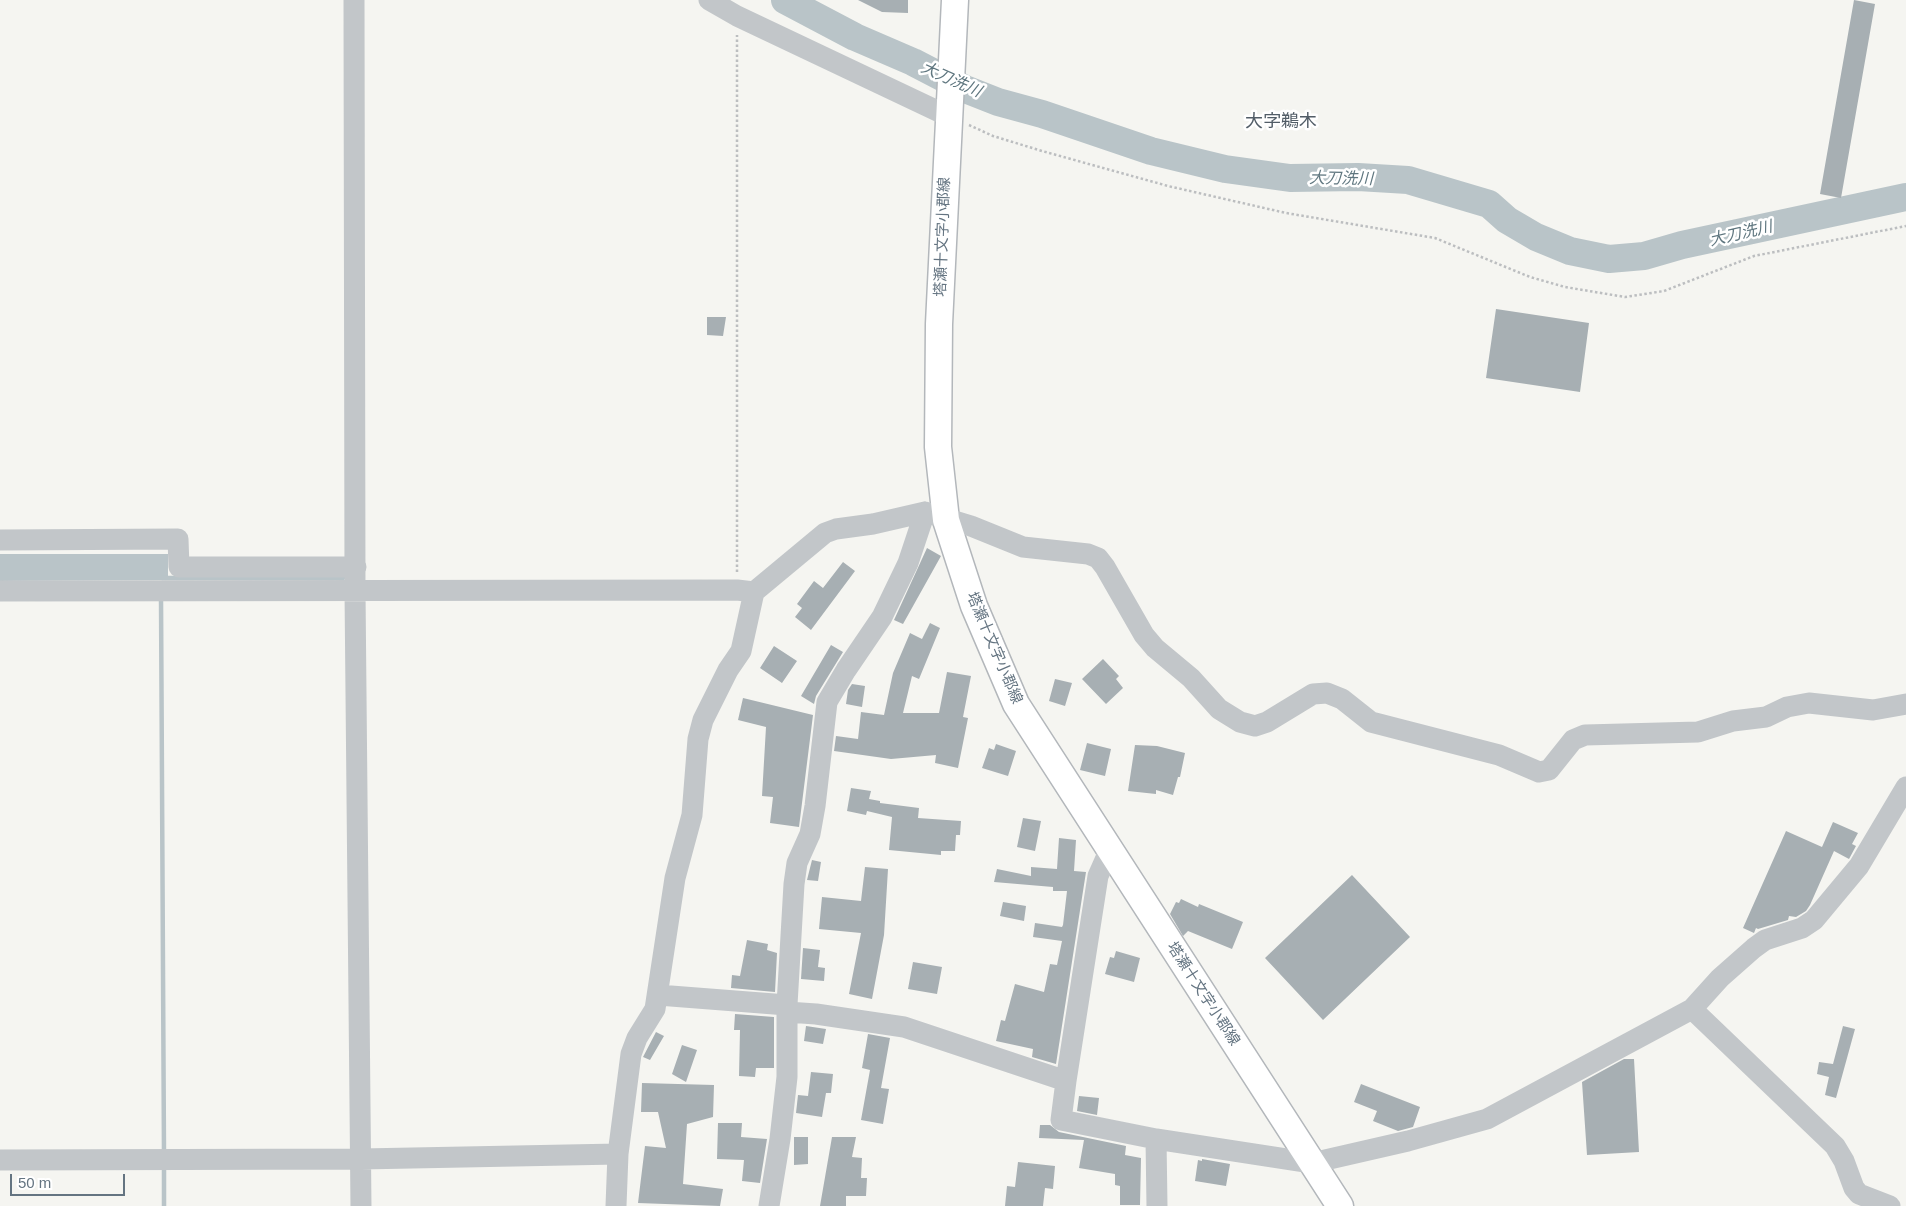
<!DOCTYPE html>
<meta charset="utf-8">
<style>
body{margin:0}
#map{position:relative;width:1906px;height:1206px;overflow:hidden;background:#f5f5f1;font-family:Arial,sans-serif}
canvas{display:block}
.scale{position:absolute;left:10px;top:1174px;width:115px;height:22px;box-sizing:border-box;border:2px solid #647481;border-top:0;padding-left:6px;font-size:15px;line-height:18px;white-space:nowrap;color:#647481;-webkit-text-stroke:4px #fff;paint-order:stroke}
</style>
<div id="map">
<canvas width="1906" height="1206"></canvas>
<div class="scale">50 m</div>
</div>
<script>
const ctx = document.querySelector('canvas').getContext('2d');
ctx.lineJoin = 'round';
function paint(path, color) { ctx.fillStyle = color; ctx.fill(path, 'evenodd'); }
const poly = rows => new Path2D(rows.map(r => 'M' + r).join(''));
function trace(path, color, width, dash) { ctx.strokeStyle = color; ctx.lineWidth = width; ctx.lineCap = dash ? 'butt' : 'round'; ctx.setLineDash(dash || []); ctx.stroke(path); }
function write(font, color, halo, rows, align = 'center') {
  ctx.font = font + ' Arial,"Noto Sans JP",sans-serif'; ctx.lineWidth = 5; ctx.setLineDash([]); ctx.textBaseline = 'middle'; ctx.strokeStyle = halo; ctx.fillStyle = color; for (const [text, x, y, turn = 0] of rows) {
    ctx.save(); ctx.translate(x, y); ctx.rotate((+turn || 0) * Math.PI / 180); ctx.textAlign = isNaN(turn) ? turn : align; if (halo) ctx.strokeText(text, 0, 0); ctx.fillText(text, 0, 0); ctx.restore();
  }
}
const water = poly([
 [0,554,168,554,168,580,0,581]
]);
const stream = poly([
 [162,578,343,578],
 [161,597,164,1155],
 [164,1165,164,1206]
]);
const river = poly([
 [785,0,855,37,913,62,965,89,998,102,1042,114,1151,151,1225,169,1290,178,1358,177,1408,180,1489,204,1507,220,1536,237,1570,251,1609,259,1644,256,1682,245,1906,197]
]);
const building = poly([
 [858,0,908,0,908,13,882,12],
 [1854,0,1875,4,1841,198,1820,194],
 [1496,309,1589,323,1580,392,1486,378],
 [707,317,726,317,723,336,707,335],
 [927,548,941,556,903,624,894,620],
 [843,562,855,571,811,630,795,617,802,608,797,604,814,581,823,588],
 [930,623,940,628,919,679,912,676,903,713,939,713,947,672,971,676,963,717,968,718,958,768,935,763,936,755,891,759,834,751,836,736,858,739,861,712,884,715,893,673,910,633,922,639],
 [831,645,843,652,816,696,814,704,801,696],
 [774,646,797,661,782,683,760,668],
 [1103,659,1119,676,1116,679,1123,688,1106,704,1082,679],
 [1055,679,1072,683,1065,706,1049,701],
 [852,684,865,686,862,707,846,704,848,690],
 [743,698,813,715,799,827,770,823,773,797,762,796,766,727,738,720],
 [1087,743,1111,749,1105,776,1080,770],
 [996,744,1016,751,1008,776,982,768,989,748,994,750],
 [1135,745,1157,746,1185,753,1180,777,1178,777,1173,795,1156,790,1156,794,1128,791],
 [851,788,871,791,869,799,880,801,880,803,919,808,918,818,961,821,960,835,956,835,955,851,941,851,941,855,889,850,892,817,867,811,866,815,847,811],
 [1023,818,1041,821,1035,851,1017,847],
 [1833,822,1858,833,1852,844,1856,846,1849,859,1834,851,1810,905,1806,911,1796,917,1789,916,1788,920,1758,929,1756,928,1754,933,1743,928,1786,831,1822,847],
 [1059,838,1076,840,1074,871,1086,872,1056,1064,1032,1057,1033,1049,996,1041,1001,1020,1005,1021,1015,984,1044,992,1050,964,1057,965,1062,941,1033,937,1035,923,1062,927,1063,925,1067,891,1053,891,1053,887,994,882,997,869,1031,876,1031,867,1057,869],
 [812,860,821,862,818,881,807,880],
 [865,867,888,869,884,935,872,999,849,994,861,933,819,929,822,897,861,901],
 [1352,875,1410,937,1323,1020,1265,958],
 [1181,899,1198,907,1199,904,1243,922,1232,949,1188,931,1183,936,1170,914,1176,902,1179,903],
 [1003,902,1026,906,1024,921,1000,916],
 [747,940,768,944,767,950,777,953,775,992,731,988,732,975,740,976],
 [803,948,820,950,818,967,825,968,824,981,801,979],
 [1116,951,1140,958,1134,982,1105,974,1110,957,1114,958],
 [913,962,942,967,937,994,908,989],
 [735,1014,774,1017,774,1068,756,1068,755,1077,739,1076,740,1030,734,1030],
 [806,1026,826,1029,823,1044,804,1041],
 [1843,1026,1855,1029,1836,1098,1825,1095,1829,1077,1817,1074,1819,1062,1833,1064],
 [656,1032,664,1036,650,1060,643,1057],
 [868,1034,890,1038,881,1088,889,1089,883,1124,861,1120,870,1070,862,1068],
 [682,1045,697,1050,686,1082,672,1074],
 [1624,1059,1634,1059,1639,1152,1587,1155,1582,1082],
 [811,1072,833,1074,831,1093,826,1093,822,1117,796,1113,798,1095,808,1096],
 [642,1083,714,1085,713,1117,687,1124,683,1184,723,1189,720,1206,638,1203,645,1146,666,1148,658,1112,641,1112],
 [1361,1084,1420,1107,1413,1127,1398,1131,1373,1121,1377,1111,1354,1102],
 [1079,1096,1099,1098,1097,1115,1077,1111],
 [718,1123,742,1123,741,1137,767,1139,760,1183,742,1181,744,1160,717,1159],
 [1040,1125,1050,1125,1059,1132,1126,1146,1125,1155,1141,1158,1140,1205,1120,1205,1120,1186,1115,1185,1115,1174,1079,1168,1084,1140,1039,1138],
 [794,1137,808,1137,808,1164,794,1165],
 [832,1137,856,1137,852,1157,862,1158,861,1178,867,1178,866,1196,846,1196,846,1206,820,1206],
 [1202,1159,1230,1164,1226,1186,1195,1181,1198,1160,1202,1161],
 [1018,1162,1055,1166,1053,1189,1045,1188,1043,1206,1005,1206,1007,1186,1015,1187]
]);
const path = poly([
 [969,125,993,136,1042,151,1168,186,1286,213,1435,238,1530,277,1565,287,1625,297,1664,291,1754,256,1906,226],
 [737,572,737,35]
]);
const minor = poly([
 [354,0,355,591,361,1206],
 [709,0,737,16,948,116],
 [0,540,178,539,179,567,356,567],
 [0,591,737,590,754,592],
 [658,995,787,1005],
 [1692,1009,1835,1146,1844,1161,1854,1188,1859,1194,1890,1206],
 [787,1012,816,1014,904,1027,1066,1081,1061,1120,1156,1139,1312,1163,1408,1141,1487,1119,1692,1009,1720,978,1754,948,1765,940,1802,928,1814,920,1859,866,1906,787],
 [1066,1081,1098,876,1110,849],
 [1156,1139,1157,1206],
 [0,1160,361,1159,618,1154],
 [616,1206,618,1154,631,1054,637,1038,655,1009,675,878,692,815,698,739,703,720,728,670,741,651,754,592,825,533,836,529,873,524,925,512,971,526,1023,547,1088,554,1098,558,1105,567,1144,635,1155,648,1191,678,1219,709,1240,722,1255,726,1267,722,1313,694,1327,693,1342,699,1371,722,1499,755,1539,772,1549,770,1573,740,1585,735,1698,732,1733,721,1766,717,1787,707,1809,703,1873,710,1906,704],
 [769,1206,780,1139,787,1077,787,1005,794,884,797,863,810,834,815,806,827,702,846,670,882,617,908,563,925,512]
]);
const major = poly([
 [955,0,939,324,938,447,946,520,974,606,1016,704,1340,1206]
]);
const streetNames = [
 ["塔瀬十文字小郡線",943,237,-88],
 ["塔瀬十文字小郡線",994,648,67],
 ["塔瀬十文字小郡線",1203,994,57]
];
const waterNames = [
 ["大刀洗川",951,80,24],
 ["大刀洗川",1341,179,1],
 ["大刀洗川",1741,234,-13]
];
const quarterNames = [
 ["大字鵜木",1281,122]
];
paint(water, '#b9c4c8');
trace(stream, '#b9c4c8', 4.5);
trace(river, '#b9c4c8', 28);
paint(building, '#a7afb3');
trace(major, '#b3b7bb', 29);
trace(path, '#bcbec0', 2.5, [2.5, 2.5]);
trace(minor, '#c2c6c9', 21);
trace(major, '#fff', 26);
write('15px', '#647481', '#fff', streetNames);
write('italic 16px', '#5f767f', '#fff', waterNames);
write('18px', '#525d67', '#fff', quarterNames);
</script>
